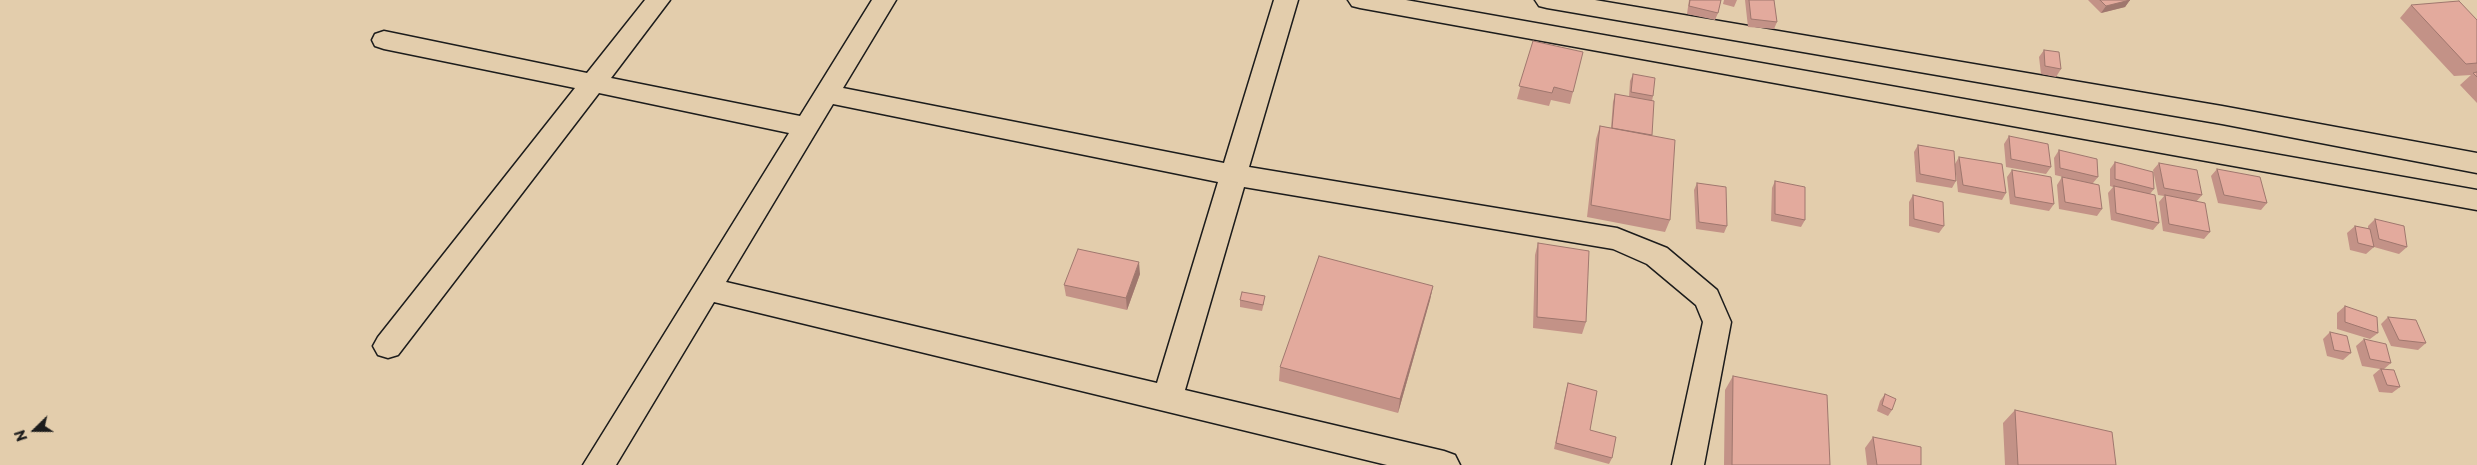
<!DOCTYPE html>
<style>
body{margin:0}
#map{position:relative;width:2477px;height:465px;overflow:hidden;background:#e3cdac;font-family:"Playpen Sans",sans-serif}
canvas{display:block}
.north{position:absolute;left:10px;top:405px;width:50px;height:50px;-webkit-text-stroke:4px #e3cdac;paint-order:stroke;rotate:248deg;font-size:14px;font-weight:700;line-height:20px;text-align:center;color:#1c1c1c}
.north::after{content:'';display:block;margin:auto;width:18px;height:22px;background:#1c1c1c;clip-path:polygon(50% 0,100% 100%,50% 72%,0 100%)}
</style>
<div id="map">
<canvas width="2477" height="465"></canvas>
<div class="north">N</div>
</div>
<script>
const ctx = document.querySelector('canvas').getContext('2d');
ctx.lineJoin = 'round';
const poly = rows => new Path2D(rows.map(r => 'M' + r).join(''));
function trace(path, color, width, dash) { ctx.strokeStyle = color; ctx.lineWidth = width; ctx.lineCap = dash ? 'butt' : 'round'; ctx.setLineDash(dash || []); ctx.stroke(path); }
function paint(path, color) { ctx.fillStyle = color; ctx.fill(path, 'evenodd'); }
const minor = poly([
 [645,0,670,0,611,78,800,116,872,0,896,0,843,88,1224,163,1274,0,1298,0,1249,167,1617,228,1667,248,1717,290,1731,322,1704,465,1672,465,1703,322,1696,305,1647,264,1613,249,1244,187,1185,390,1444,451,1455,455,1460,465,1387,465,714,302,616,465,583,465,789,133,599,93,398,355,388,358,378,355,373,346,378,337,575,88,384,49,375,46,372,40,375,34,384,31,587,73,645,0],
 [833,104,1218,182,1157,383,726,282,833,104],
 [1348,0,1406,0,2477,190,2477,210,1360,8,1352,6,1348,0],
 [1535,0,1595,0,2222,106,2477,153,2477,173,2222,124,1547,8,1539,6,1535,0]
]);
const wall = poly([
 [1689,0,1721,0,1718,13,1715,20,1687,14],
 [1724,0,1737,0,1734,7,1723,4],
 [1745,0,1774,0,1777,22,1774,29,1748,27],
 [2088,0,2130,0,2125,7,2101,13],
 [2411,5,2477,20,2477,103,2460,85,2471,75,2454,76,2400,18],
 [1533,41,1573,92,1570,104,1551,100,1549,106,1517,99],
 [2044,50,2061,69,2056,77,2041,74,2039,57],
 [1633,74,1653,96,1652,101,1652,135,1670,220,1665,232,1587,217,1596,139,1600,126,1611,128,1613,102,1615,94,1629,97,1630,81],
 [2009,136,2051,167,2046,174,2006,167,2004,144],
 [1918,145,1955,164,1959,157,2006,193,2002,200,1958,192,1955,165,1956,181,1952,188,1916,182,1914,152],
 [2059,150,2098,177,2093,183,2102,209,2097,216,2059,209,2057,185,2062,177,2080,181,2055,175,2054,158],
 [2115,162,2154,189,2150,194,2159,223,2153,230,2111,220,2108,193,2113,187,2110,186,2110,169],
 [2159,163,2202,195,2196,202,2210,232,2204,239,2163,231,2159,202,2164,196,2158,195,2153,170],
 [2217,169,2267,203,2261,210,2218,203,2211,176],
 [2012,170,2054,204,2049,211,2010,204,2007,177],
 [1775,181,1805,220,1801,227,1771,221,1772,188],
 [1697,183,1727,226,1724,233,1696,229,1694,190],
 [1913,195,1944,226,1939,233,1909,226,1909,202],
 [2375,219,2407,247,2399,254,2374,247,2366,254,2350,250,2347,233,2355,226,2368,229,2368,226],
 [1538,243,1586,322,1582,334,1533,328,1535,255],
 [1140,274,1127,310,1066,296,1064,285],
 [1433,286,1430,300,1398,413,1279,381,1280,367],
 [1240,300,1264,303,1262,311,1240,307],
 [2345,306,2378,333,2370,339,2337,329,2337,313],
 [2388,317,2426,343,2418,350,2391,346,2381,324],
 [2330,332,2351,353,2343,360,2327,356,2323,339],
 [2364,339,2391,363,2384,369,2400,387,2392,393,2379,392,2373,375,2380,369,2362,366,2356,346],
 [1733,376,1830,465,1724,465,1725,390],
 [1568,383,1590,430,1612,458,1609,464,1554,449,1566,390],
 [1885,394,1892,410,1888,416,1877,411,1880,401],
 [2015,410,2116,465,2005,465,2003,423],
 [1873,437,1921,465,1867,465,1865,448]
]);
const shadedWall = poly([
 [2130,0,2125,7,2101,13,2106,6],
 [1139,262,1140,274,1127,310,1126,298],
 [1433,286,1430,300,1398,413,1400,399]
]);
const building = poly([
 [1690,0,1721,0,1718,13,1689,6,1690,0],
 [1749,0,1774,0,1777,22,1751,19,1749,0],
 [2100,0,2130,0,2106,6,2100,0],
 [2459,1,2477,20,2477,63,2466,64,2411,5,2459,1],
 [1533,41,1583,52,1573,92,1554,87,1552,93,1519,86,1533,41],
 [2044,50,2059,52,2061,69,2045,66,2044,50],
 [2477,72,2477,77,2473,73,2477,72],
 [1633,74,1655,78,1653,96,1631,92,1633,74],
 [1615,94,1654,101,1652,135,1612,128,1615,94],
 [1600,126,1675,140,1670,220,1591,205,1600,126],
 [2009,136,2048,144,2051,167,2011,159,2009,136],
 [1918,145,1954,151,1956,181,1920,174,1918,145],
 [2059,150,2097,159,2098,177,2060,168,2059,150],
 [1959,157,2002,164,2006,193,1963,185,1959,157],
 [2115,162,2153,172,2154,189,2115,179,2115,162],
 [2159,163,2197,170,2202,195,2164,188,2159,163],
 [2217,169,2260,177,2267,203,2224,195,2217,169],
 [2012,170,2051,177,2054,204,2015,197,2012,170],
 [2062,177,2099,185,2102,209,2065,202,2062,177],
 [1775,181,1805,187,1805,220,1775,214,1775,181],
 [1697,183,1726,187,1727,226,1699,222,1697,183],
 [2114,186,2155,195,2159,223,2116,213,2114,186],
 [1913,195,1943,202,1944,226,1914,219,1913,195],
 [2165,195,2205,203,2210,232,2169,224,2165,195],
 [2375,219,2404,226,2407,247,2379,239,2375,219],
 [2355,226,2370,229,2374,247,2358,243,2355,226],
 [1538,243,1589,251,1586,322,1537,317,1538,243],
 [1078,249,1139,262,1126,298,1064,285,1078,249],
 [1319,256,1433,286,1400,399,1280,367,1319,256],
 [1242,292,1265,296,1263,305,1240,300,1242,292],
 [2345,306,2377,317,2378,333,2345,322,2345,306],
 [2388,317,2416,320,2426,343,2399,340,2388,317],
 [2330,332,2347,336,2351,353,2334,350,2330,332],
 [2364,339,2386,344,2391,363,2370,359,2364,339],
 [2381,369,2394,370,2400,387,2387,385,2381,369],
 [1733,376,1827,395,1830,465,1732,465,1733,376],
 [1568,383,1597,391,1590,430,1616,437,1612,458,1556,443,1568,383],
 [1885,394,1896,399,1892,410,1882,405,1885,394],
 [2015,410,2112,432,2116,465,2018,465,2015,410],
 [1873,437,1921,447,1921,465,1877,465,1873,437]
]);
trace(minor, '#1c1c1c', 3);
paint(minor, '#e3cdac');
paint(wall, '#c39287');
paint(shadedWall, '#9f776e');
paint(building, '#e3aa9d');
trace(building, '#9f776e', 1);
</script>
